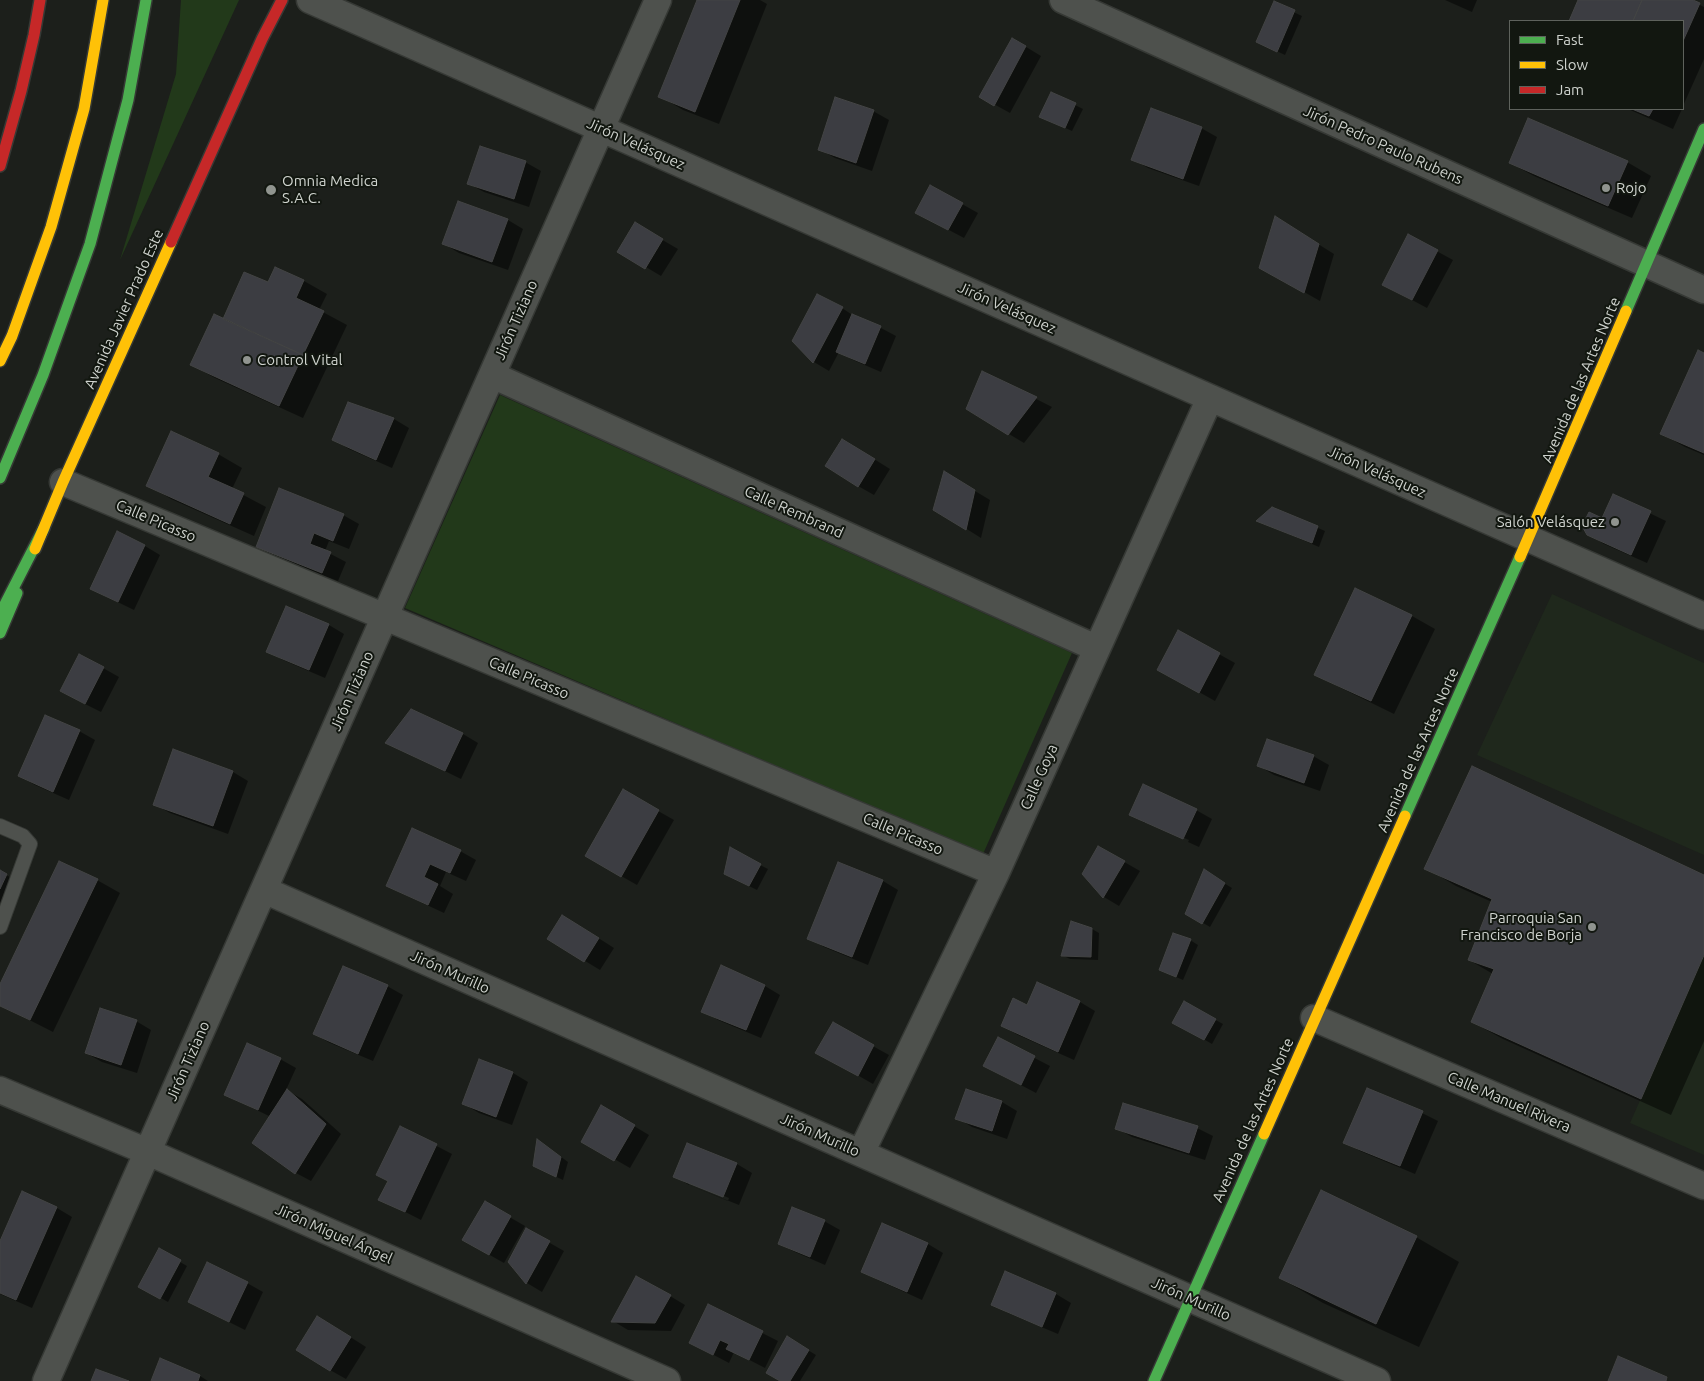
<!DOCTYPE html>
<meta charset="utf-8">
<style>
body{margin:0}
#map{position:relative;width:1704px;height:1381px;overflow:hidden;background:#1c1f1b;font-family:Ubuntu,sans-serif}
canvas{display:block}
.legend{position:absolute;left:1509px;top:20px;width:175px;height:90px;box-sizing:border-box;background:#121710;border:1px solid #5e625c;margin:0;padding:6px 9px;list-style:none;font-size:15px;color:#cfd3ce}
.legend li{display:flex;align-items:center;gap:10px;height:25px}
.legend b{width:25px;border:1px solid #5e625c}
</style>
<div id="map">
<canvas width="1704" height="1381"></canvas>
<ul class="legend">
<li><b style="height:6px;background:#4caf50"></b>Fast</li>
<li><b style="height:6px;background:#ffc107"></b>Slow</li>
<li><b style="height:6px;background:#c62828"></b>Jam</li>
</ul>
</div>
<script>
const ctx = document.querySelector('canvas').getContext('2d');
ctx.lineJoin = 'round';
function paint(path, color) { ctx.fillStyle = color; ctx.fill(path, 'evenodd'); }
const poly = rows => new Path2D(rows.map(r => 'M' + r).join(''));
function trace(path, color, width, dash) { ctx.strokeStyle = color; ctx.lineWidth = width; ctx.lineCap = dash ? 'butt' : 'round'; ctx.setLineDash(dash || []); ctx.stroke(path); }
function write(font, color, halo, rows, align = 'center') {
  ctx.font = font + ' Ubuntu,sans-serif'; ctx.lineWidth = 4; ctx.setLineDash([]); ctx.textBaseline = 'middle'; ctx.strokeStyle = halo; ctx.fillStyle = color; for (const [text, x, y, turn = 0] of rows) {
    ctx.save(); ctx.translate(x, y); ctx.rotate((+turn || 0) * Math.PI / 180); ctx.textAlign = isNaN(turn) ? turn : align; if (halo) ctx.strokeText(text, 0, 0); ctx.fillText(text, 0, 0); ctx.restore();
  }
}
const built = poly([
 [1552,594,1704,663,1704,855,1477,755],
 [1704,955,1704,1155,1630,1123]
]);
const green = poly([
 [181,0,239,0,120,260,176,74],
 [500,395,1072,653,983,854,405,608]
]);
const shadow = poly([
 [698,0,760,0,767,4,719,124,683,110,660,96],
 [1445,0,1477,0,1472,12],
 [1580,0,1690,0,1704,7,1704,59,1683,106,1683,21,1570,21],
 [1274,3,1302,16,1285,55,1264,45],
 [1013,39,1041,56,1010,113,981,97],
 [1051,93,1083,109,1072,131,1048,120],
 [1628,109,1682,109,1673,129],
 [873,111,889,120,872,171,835,158,819,149],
 [1201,128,1217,137,1199,186,1148,168,1133,159],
 [525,162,541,171,529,207,484,192,469,184],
 [1627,162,1651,176,1632,218,1534,176,1510,163],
 [459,203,508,220,523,229,508,270,459,253,444,244],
 [962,204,978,213,964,238,932,221],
 [635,224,678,249,661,276,619,251],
 [1291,227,1334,254,1320,301,1260,267],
 [1409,236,1453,260,1427,308,1399,293],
 [304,281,327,294,319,310,347,325,303,418,215,378,192,365,223,320,269,284],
 [842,308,857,318,881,328,896,336,881,372,853,360,839,352,829,371,814,362,793,341],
 [1704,354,1704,455,1685,447,1662,434],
 [983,372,1052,407,1024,443,1009,434],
 [349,404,394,419,409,428,392,468,349,449,334,440],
 [858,449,890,469,874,495,858,486],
 [218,454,242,468,232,489,266,507,254,536,171,499,148,485],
 [960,482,990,500,981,538,935,509],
 [1614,496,1666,521,1647,563,1604,544,1588,534,1603,520],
 [1272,508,1325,531,1319,547,1258,521],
 [343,515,359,524,349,549,329,541,325,551,346,562,338,581,273,556,258,547],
 [145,546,160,555,134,610,91,589],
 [287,607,329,625,344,634,325,678,283,660,268,651],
 [1412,616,1435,629,1394,714,1339,687,1316,674],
 [1179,632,1235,663,1215,701,1158,669],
 [103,668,119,677,101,712,77,700],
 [79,731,95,740,69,800,35,785,19,776],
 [463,734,478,743,461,779,386,742],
 [173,751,233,772,248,781,228,834,170,813,154,804],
 [1313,756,1329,765,1320,791,1274,775,1259,766],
 [623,791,674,820,637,885,586,856],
 [1196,810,1212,819,1199,847,1188,842,1189,840,1145,821,1145,823,1131,814],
 [413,830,460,851,476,860,466,881,446,872,440,886,453,894,444,913,403,894,388,886],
 [1098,847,1140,871,1119,906,1104,897,1083,874],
 [839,863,883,881,898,890,868,965,824,947,809,938],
 [760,865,768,869,757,890,733,878],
 [1426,868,1704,876,1704,1041,1671,1115,1503,1039,1472,1022,1493,974,1469,960,1492,902,1456,886],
 [1204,871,1232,888,1210,927,1186,913],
 [0,872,14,879,0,909],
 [97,880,120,893,53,1032,0,1005,0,987],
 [578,925,614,948,600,970,549,939],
 [1092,929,1099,933,1098,960,1070,959,1062,955],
 [1190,940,1198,945,1183,980,1160,970],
 [1038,984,1080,1002,1095,1011,1074,1060,1018,1035,1002,1026,1028,1006],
 [387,986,403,995,373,1061,330,1043,314,1034],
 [765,986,780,995,761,1038,718,1020,703,1011],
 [1184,1003,1223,1024,1212,1044,1174,1022],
 [136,1021,151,1030,137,1073,102,1062,86,1053],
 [833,1024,889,1055,873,1084,817,1052],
 [998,1039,1050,1066,1036,1093,1000,1074],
 [280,1059,296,1068,286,1090,302,1099,341,1134,311,1181,296,1173,271,1117,226,1095],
 [480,1061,513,1073,528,1082,512,1125,479,1113,464,1104],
 [1367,1089,1422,1113,1438,1121,1415,1174,1360,1151,1345,1142],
 [1002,1102,1017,1111,1007,1139,972,1127,957,1118],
 [602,1107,649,1135,630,1168,583,1141],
 [400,1127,452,1154,421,1220,380,1199,389,1181],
 [1116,1128,1197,1128,1213,1136,1205,1160,1132,1137],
 [545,1145,568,1162,563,1180,542,1170],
 [737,1164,752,1173,739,1205,689,1185,728,1201,729,1198,689,1182,689,1185,674,1176],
 [485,1203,525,1226,504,1263,463,1240],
 [57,1208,72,1217,32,1308,0,1294,0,1244],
 [824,1221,840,1230,825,1265,795,1252,779,1244],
 [527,1230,564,1251,542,1292,527,1283,510,1262],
 [1416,1237,1459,1262,1419,1347,1323,1303,1280,1278],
 [928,1244,943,1253,922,1300,878,1280,862,1271],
 [159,1250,187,1266,168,1302,140,1286],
 [1005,1273,1056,1294,1071,1303,1058,1334,1008,1313,992,1304],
 [247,1283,263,1292,245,1330,205,1310],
 [670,1296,685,1305,671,1331,628,1330,613,1321],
 [709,1306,778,1341,765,1368,734,1352,729,1363,691,1343],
 [333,1326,366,1347,346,1379,330,1370],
 [788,1338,816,1355,800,1381,782,1381],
 [161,1360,200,1376,208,1381,152,1381]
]);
const building = poly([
 [697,0,740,0,695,112,658,97,697,0],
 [1578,0,1642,0,1633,21,1569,21,1578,0],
 [1642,0,1693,0,1700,3,1683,41,1683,21,1633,21,1642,0],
 [1274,1,1295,10,1277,52,1256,42,1274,1],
 [1012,38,1026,46,994,106,979,97,1012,38],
 [1051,92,1076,103,1065,128,1039,117,1051,92],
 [835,97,874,110,856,163,818,150,835,97],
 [1151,108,1202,127,1183,179,1131,160,1151,108],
 [1632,109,1653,109,1649,116,1632,109],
 [1528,118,1628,161,1608,206,1509,163,1528,118],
 [480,146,526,161,514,199,467,184,480,146],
 [930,185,963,203,948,230,915,213,930,185],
 [458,201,508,219,492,262,442,244,458,201],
 [1275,216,1319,244,1304,293,1259,268,1275,216],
 [635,222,663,239,645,269,617,252,635,222],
 [1408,234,1438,250,1412,300,1382,285,1408,234],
 [275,267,304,280,296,298,324,311,303,355,223,319,244,272,268,282,275,267],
 [817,294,843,307,813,363,792,341,817,294],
 [214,314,303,355,279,406,190,365,214,314],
 [852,314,881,326,865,364,836,352,852,314],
 [1698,350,1704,353,1704,453,1660,434,1698,350],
 [982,371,1037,397,1008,435,966,409,982,371],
 [348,402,394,418,376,460,332,440,348,402],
 [171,431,219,453,208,477,244,493,230,524,146,486,171,431],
 [842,439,875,459,858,487,825,466,842,439],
 [944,471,975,490,966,530,933,510,944,471],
 [279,488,344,514,333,541,314,533,310,544,331,552,322,573,256,547,279,488],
 [1613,494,1651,511,1631,555,1587,535,1582,526,1589,512,1602,518,1613,494],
 [1272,507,1318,526,1312,543,1256,521,1272,507],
 [117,531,145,545,118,602,90,589,117,531],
 [1355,588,1412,615,1371,701,1314,675,1355,588],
 [286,606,329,624,309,670,266,652,286,606],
 [1178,630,1220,653,1199,693,1157,670,1178,630],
 [79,654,104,667,85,704,60,691,79,654],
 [411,709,463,733,445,771,385,743,411,709],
 [45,715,80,730,53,792,18,776,45,715],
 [1267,739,1314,755,1304,783,1257,766,1267,739],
 [173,749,233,771,213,826,153,805,173,749],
 [1472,766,1704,875,1704,955,1641,1099,1471,1022,1494,969,1468,960,1492,899,1424,869,1472,766],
 [1143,784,1197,809,1183,839,1129,815,1143,784],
 [623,789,659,810,621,877,585,856,623,789],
 [412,828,461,850,450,873,430,864,424,877,438,884,428,905,386,886,412,828],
 [1098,846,1125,861,1103,898,1082,874,1098,846],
 [730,847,761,864,749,886,724,874,730,847],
 [59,861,98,879,30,1020,0,1006,0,984,59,861],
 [838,862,883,880,852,957,807,939,838,862],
 [1204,869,1225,883,1202,924,1185,914,1204,869],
 [0,870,7,874,0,889,0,870],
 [562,915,599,938,584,962,547,939,562,915],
 [1071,921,1092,928,1091,957,1061,956,1071,921],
 [1173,933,1191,939,1176,977,1159,970,1173,933],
 [721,965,765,985,746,1030,701,1012,721,965],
 [343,966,388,985,358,1054,313,1034,343,966],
 [1037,982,1080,1001,1058,1052,1001,1026,1013,998,1027,1005,1037,982],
 [1184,1001,1216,1019,1204,1040,1172,1023,1184,1001],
 [100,1008,137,1020,121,1065,85,1053,100,1008],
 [833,1022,874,1045,858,1076,815,1053,833,1022],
 [998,1037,1035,1056,1021,1085,983,1066,998,1037],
 [247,1043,281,1058,258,1110,224,1095,247,1043],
 [479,1059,513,1072,496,1117,462,1104,479,1059],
 [1367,1088,1423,1111,1400,1166,1343,1143,1367,1088],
 [287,1089,326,1124,295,1174,252,1143,287,1089],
 [966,1089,1002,1101,992,1131,955,1119,966,1089],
 [1123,1103,1198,1126,1189,1153,1115,1129,1123,1103],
 [601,1105,635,1125,614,1161,581,1142,601,1105],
 [400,1126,437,1144,405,1212,378,1200,388,1181,376,1175,400,1126],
 [537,1139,561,1157,556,1177,533,1166,537,1139],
 [687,1143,737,1163,723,1197,673,1177,687,1143],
 [1321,1190,1417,1236,1376,1324,1279,1278,1321,1190],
 [22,1191,57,1207,16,1300,0,1293,0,1241,22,1191],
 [485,1201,511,1216,489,1255,462,1240,485,1201],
 [792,1207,825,1220,810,1257,778,1244,792,1207],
 [882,1223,928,1243,907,1292,861,1272,882,1223],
 [526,1228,550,1241,526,1284,508,1262,526,1228],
 [159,1248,181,1260,160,1299,138,1287,159,1248],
 [207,1262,248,1282,229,1322,188,1302,207,1262],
 [1005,1271,1056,1293,1042,1327,991,1305,1005,1271],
 [636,1276,671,1295,655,1323,611,1322,636,1276],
 [708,1304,763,1331,749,1360,726,1349,729,1344,720,1340,713,1355,689,1343,708,1304],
 [317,1316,351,1337,330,1371,296,1350,317,1316],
 [787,1336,809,1350,790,1381,780,1381,766,1373,787,1336],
 [1618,1356,1667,1377,1666,1381,1608,1381,1618,1356],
 [160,1358,200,1375,198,1381,151,1381,160,1358],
 [96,1369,129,1381,91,1381,96,1369]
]);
const lane = poly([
 [0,826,23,836,30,844,0,927]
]);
const street = poly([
 [310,0,1704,616],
 [1063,0,1704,290],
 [492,375,1096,648],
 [63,482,996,873],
 [264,890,1377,1381],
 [1314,1018,1704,1186],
 [0,1090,148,1152,667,1381],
 [861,1153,996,873,1210,398],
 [46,1381,658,0]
]);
const fast = poly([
 [1626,311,1704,129],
 [0,478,43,375,90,244,128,100,146,0],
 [0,614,44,528],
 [0,633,17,593],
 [1405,816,1520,557],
 [1154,1381,1264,1134]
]);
const slow = poly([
 [0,361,12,336,51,227,84,109,103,0],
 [35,549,63,482,171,242],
 [1520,557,1626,311],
 [1264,1134,1405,816]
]);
const jam = poly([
 [0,166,21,91,34,35,40,0],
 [171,242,262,39,282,0]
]);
const markers = [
 [1606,188,5,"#90948f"],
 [271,190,6,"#90948f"],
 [247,360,5,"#90948f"],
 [1615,522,5,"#90948f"],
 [1592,927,5,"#90948f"]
];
const streetNames = [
 ["Jirón Velásquez",636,144,24],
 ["Jirón Pedro Paulo Rubens",1383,145,24],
 ["Jirón Velásquez",1007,308,24],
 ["Avenida Javier Prado Este",124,309,-66],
 ["Jirón Tiziano",516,320,-66],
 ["Avenida de las Artes Norte",1581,380,-67],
 ["Jirón Velásquez",1377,472,24],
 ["Calle Rembrand",794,512,24],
 ["Calle Picasso",156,521,23],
 ["Calle Picasso",529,678,23],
 ["Jirón Tiziano",352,691,-66],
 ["Avenida de las Artes Norte",1418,750,-66],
 ["Calle Goya",1039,777,-66],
 ["Calle Picasso",903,834,23],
 ["Jirón Murillo",450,972,24],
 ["Jirón Tiziano",188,1061,-66],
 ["Calle Manuel Rivera",1509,1102,23],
 ["Avenida de las Artes Norte",1253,1120,-66],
 ["Jirón Murillo",820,1135,24],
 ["Jirón Miguel Ángel",334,1234,24],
 ["Jirón Murillo",1191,1299,24]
];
const poiNames = [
 ["Omnia Medica",282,181],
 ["S.A.C.",282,198],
 ["Rojo",1616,188],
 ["Control Vital",257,360],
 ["Salón Velásquez",1605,522,"right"],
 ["Parroquia San",1582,918,"right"],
 ["Francisco de Borja",1582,935,"right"]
];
paint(built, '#1f281c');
paint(green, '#22391a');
paint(shadow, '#0007');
paint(building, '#3c3d42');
trace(building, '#434444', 1);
trace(lane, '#363935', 16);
trace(street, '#363935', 29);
trace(fast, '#363935', 14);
trace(slow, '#363935', 14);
trace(jam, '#363935', 14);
trace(lane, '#4e514d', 14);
trace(street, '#4e514d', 26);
trace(fast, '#4caf50', 11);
trace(slow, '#ffc107', 11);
trace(jam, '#c62828', 11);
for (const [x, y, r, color] of markers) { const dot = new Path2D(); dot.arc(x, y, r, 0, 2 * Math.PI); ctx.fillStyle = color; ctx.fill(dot); trace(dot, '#121710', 2); }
write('15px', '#cfd3ce', '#121710', streetNames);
write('15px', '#cfd3ce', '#121710', poiNames, 'left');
</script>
